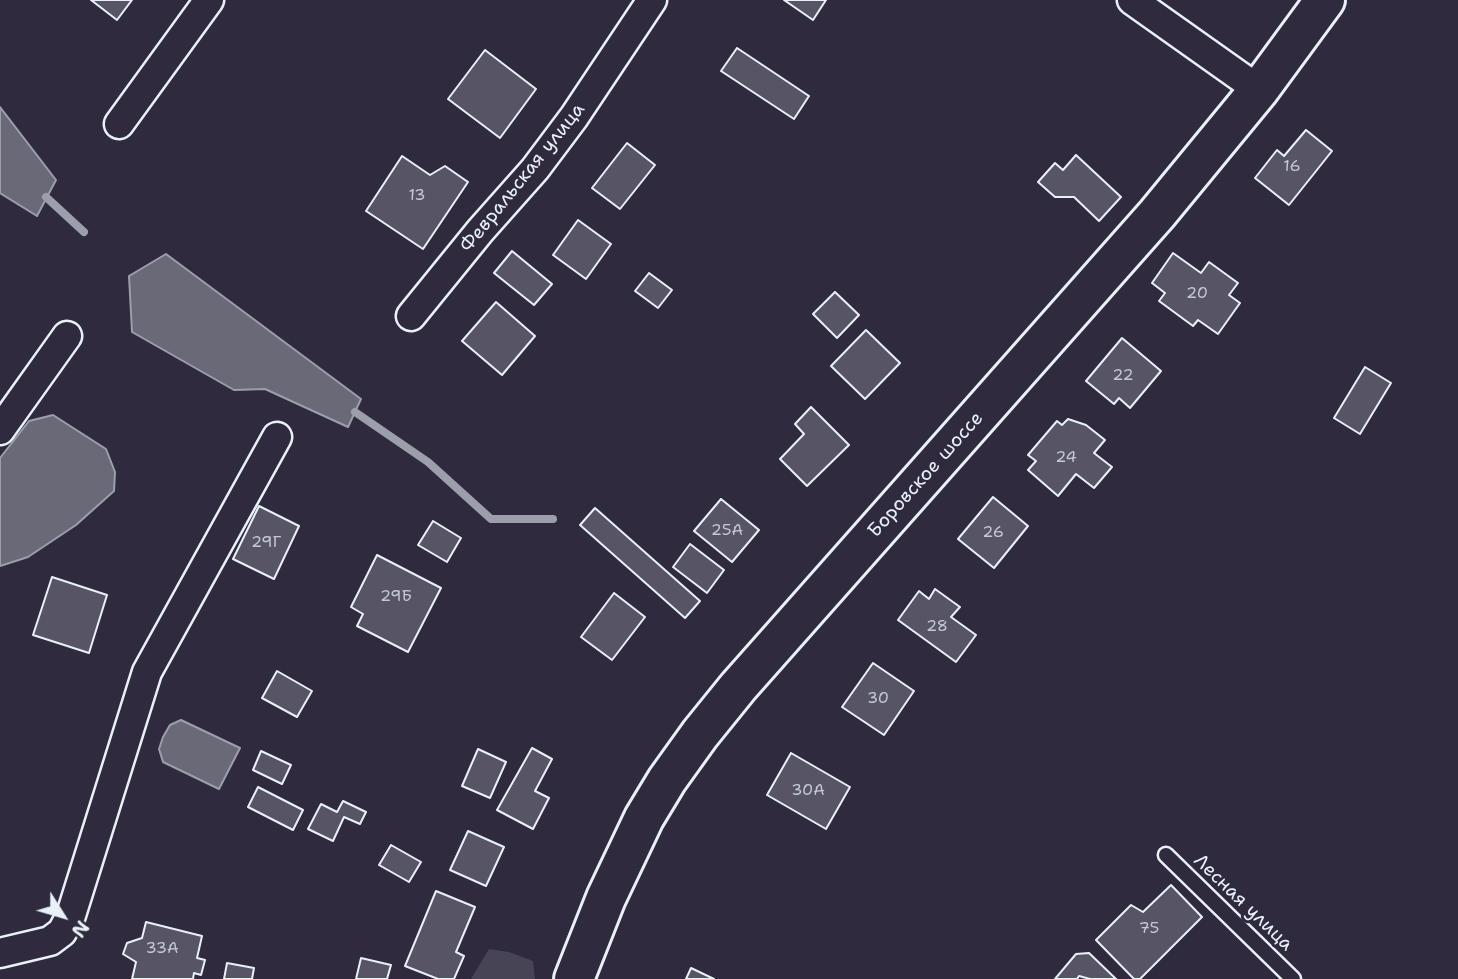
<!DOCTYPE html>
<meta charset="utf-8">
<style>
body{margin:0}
#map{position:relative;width:1458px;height:979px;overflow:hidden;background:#2f2a3d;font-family:"Shantell Sans",sans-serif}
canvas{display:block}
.north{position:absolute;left:28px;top:881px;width:70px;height:70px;-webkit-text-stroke:5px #2f2a3d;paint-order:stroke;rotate:127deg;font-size:19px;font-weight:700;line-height:28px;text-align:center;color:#e8f1f8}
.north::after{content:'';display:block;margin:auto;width:24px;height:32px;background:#e8f1f8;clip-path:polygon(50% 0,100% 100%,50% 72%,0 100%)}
</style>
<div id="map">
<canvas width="1458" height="979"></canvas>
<div class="north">N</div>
</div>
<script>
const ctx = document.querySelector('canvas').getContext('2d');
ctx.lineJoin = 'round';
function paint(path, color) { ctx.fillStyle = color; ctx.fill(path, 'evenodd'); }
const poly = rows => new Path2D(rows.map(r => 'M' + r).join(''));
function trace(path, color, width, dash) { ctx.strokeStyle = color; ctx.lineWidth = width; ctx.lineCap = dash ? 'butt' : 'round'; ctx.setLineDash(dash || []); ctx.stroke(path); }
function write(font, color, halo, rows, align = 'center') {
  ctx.font = font + ' "Shantell Sans",sans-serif'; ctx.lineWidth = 6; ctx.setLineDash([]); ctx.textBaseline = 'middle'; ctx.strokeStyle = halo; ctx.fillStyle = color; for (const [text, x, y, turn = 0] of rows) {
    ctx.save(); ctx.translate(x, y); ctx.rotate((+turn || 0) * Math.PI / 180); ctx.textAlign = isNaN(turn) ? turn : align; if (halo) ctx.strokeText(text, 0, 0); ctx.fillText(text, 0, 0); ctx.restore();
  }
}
const green = poly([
 [489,949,509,952,533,961,535,979,471,979]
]);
const water = poly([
 [0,107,56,180,37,216,0,193,0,107],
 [166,254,361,399,348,427,265,389,234,390,132,332,129,276,166,254],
 [53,415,106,449,115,472,114,491,76,525,28,557,0,566,0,458,29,421,53,415],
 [181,720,240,748,219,789,163,762,159,749,163,737,170,725,181,720]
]);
const stream = poly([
 [46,197,84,232],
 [355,412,428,462,491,519,553,519]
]);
const building = poly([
 [91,0,132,0,117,20,91,0],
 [784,0,826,0,813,20,784,0],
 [737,48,809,96,794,119,721,71,737,48],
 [485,50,536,89,500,138,448,99,485,50],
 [1306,130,1332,151,1289,205,1255,178,1277,150,1284,156,1306,130],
 [627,143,655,165,620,209,592,188,627,143],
 [1076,155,1121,197,1099,221,1074,197,1055,197,1038,182,1055,163,1063,170,1076,155],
 [402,156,430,175,445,166,468,182,423,249,366,211,402,156],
 [578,220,611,244,586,279,553,255,578,220],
 [512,251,552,284,534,305,494,273,512,251],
 [1173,253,1201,273,1209,262,1238,283,1229,295,1240,303,1218,334,1198,320,1193,326,1159,301,1165,293,1152,283,1173,253],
 [649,273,672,290,658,308,635,291,649,273],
 [835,292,859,315,837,338,813,314,835,292],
 [496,302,535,336,502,375,462,341,496,302],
 [866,330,900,363,865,399,831,366,866,330],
 [1122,338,1161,371,1130,408,1119,398,1114,404,1086,381,1122,338],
 [1365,367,1391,383,1360,434,1334,418,1365,367],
 [811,407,849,445,807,486,780,459,804,434,795,424,811,407],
 [1068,419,1086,425,1105,440,1094,453,1112,467,1094,488,1076,474,1058,496,1028,470,1036,461,1028,455,1057,421,1062,425,1068,419],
 [993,497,1028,526,994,568,958,539,993,497],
 [721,499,759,530,732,562,694,531,721,499],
 [259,506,299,526,274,579,233,559,259,506],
 [595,508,700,601,685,618,580,525,595,508],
 [433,521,461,538,447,562,418,545,433,521],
 [690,544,724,570,707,593,673,567,690,544],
 [377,555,441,588,408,652,357,626,363,614,351,607,377,555],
 [52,577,107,595,89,653,33,635,52,577],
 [935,589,960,607,951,617,976,635,956,662,898,620,919,591,929,599,935,589],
 [614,593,645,617,612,660,581,637,614,593],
 [873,663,914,691,884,735,842,707,873,663],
 [277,671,312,691,297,717,262,698,277,671],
 [532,748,552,759,535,791,549,798,533,829,497,810,532,748],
 [478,749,506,762,490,798,462,786,478,749],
 [261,751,291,765,282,784,253,770,261,751],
 [791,753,850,787,826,829,767,795,791,753],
 [258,787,303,810,293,830,248,807,258,787],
 [343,801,366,812,360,824,344,817,333,841,308,829,321,804,337,812,343,801],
 [468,831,504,847,486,886,450,870,468,831],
 [391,845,421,862,409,882,379,865,391,845],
 [1171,885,1202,917,1140,979,1134,979,1096,940,1131,905,1143,912,1171,885],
 [436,891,475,907,456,952,464,956,454,979,438,979,405,966,436,891],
 [146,922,202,936,197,958,205,960,201,975,194,973,193,979,132,979,136,962,123,954,127,943,142,938,146,922],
 [1089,953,1116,979,1090,979,1079,976,1077,979,1055,979,1076,954,1089,953],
 [361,958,391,965,387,979,356,979,361,958],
 [227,963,254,968,252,979,224,979,227,963],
 [691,968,714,979,686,979,691,968]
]);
const service = poly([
 [1166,855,1293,979]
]);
const minor = poly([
 [1132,0,1259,90],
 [119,124,209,0],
 [411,316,480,231,535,169,574,117,652,0],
 [0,430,67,336],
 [0,953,50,941,62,932,71,915,147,672,277,437]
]);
const secondary = poly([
 [574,979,606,898,644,818,667,780,700,734,738,687,1157,214,1259,90,1325,0]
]);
const numberNames = [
 ["16",1292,167],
 ["13",417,196],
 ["20",1197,294],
 ["22",1123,376],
 ["24",1066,458],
 ["25А",727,531],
 ["26",993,533],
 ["29Г",266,543],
 ["29Б",396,597],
 ["28",937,627],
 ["30",878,699],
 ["30А",808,791],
 ["75",1149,929],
 ["33А",162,949]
];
const streetNames = [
 ["Февральская улица",523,178,-51],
 ["Боровское шоссе",926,475,-48],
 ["Лесная улица",1243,903,44]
];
paint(green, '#464455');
paint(water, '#696978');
trace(water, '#9c9fab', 2);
trace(stream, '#9c9fab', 8);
paint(building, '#575565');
trace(building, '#e8f1f8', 2);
trace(service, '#e8f1f8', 19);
trace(minor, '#e8f1f8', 33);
trace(secondary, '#e8f1f8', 44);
trace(service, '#2f2a3d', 14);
trace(minor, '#2f2a3d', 28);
trace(secondary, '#2f2a3d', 38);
write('16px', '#c4cad3', null, numberNames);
write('19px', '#e8f1f8', '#2f2a3d', streetNames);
</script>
